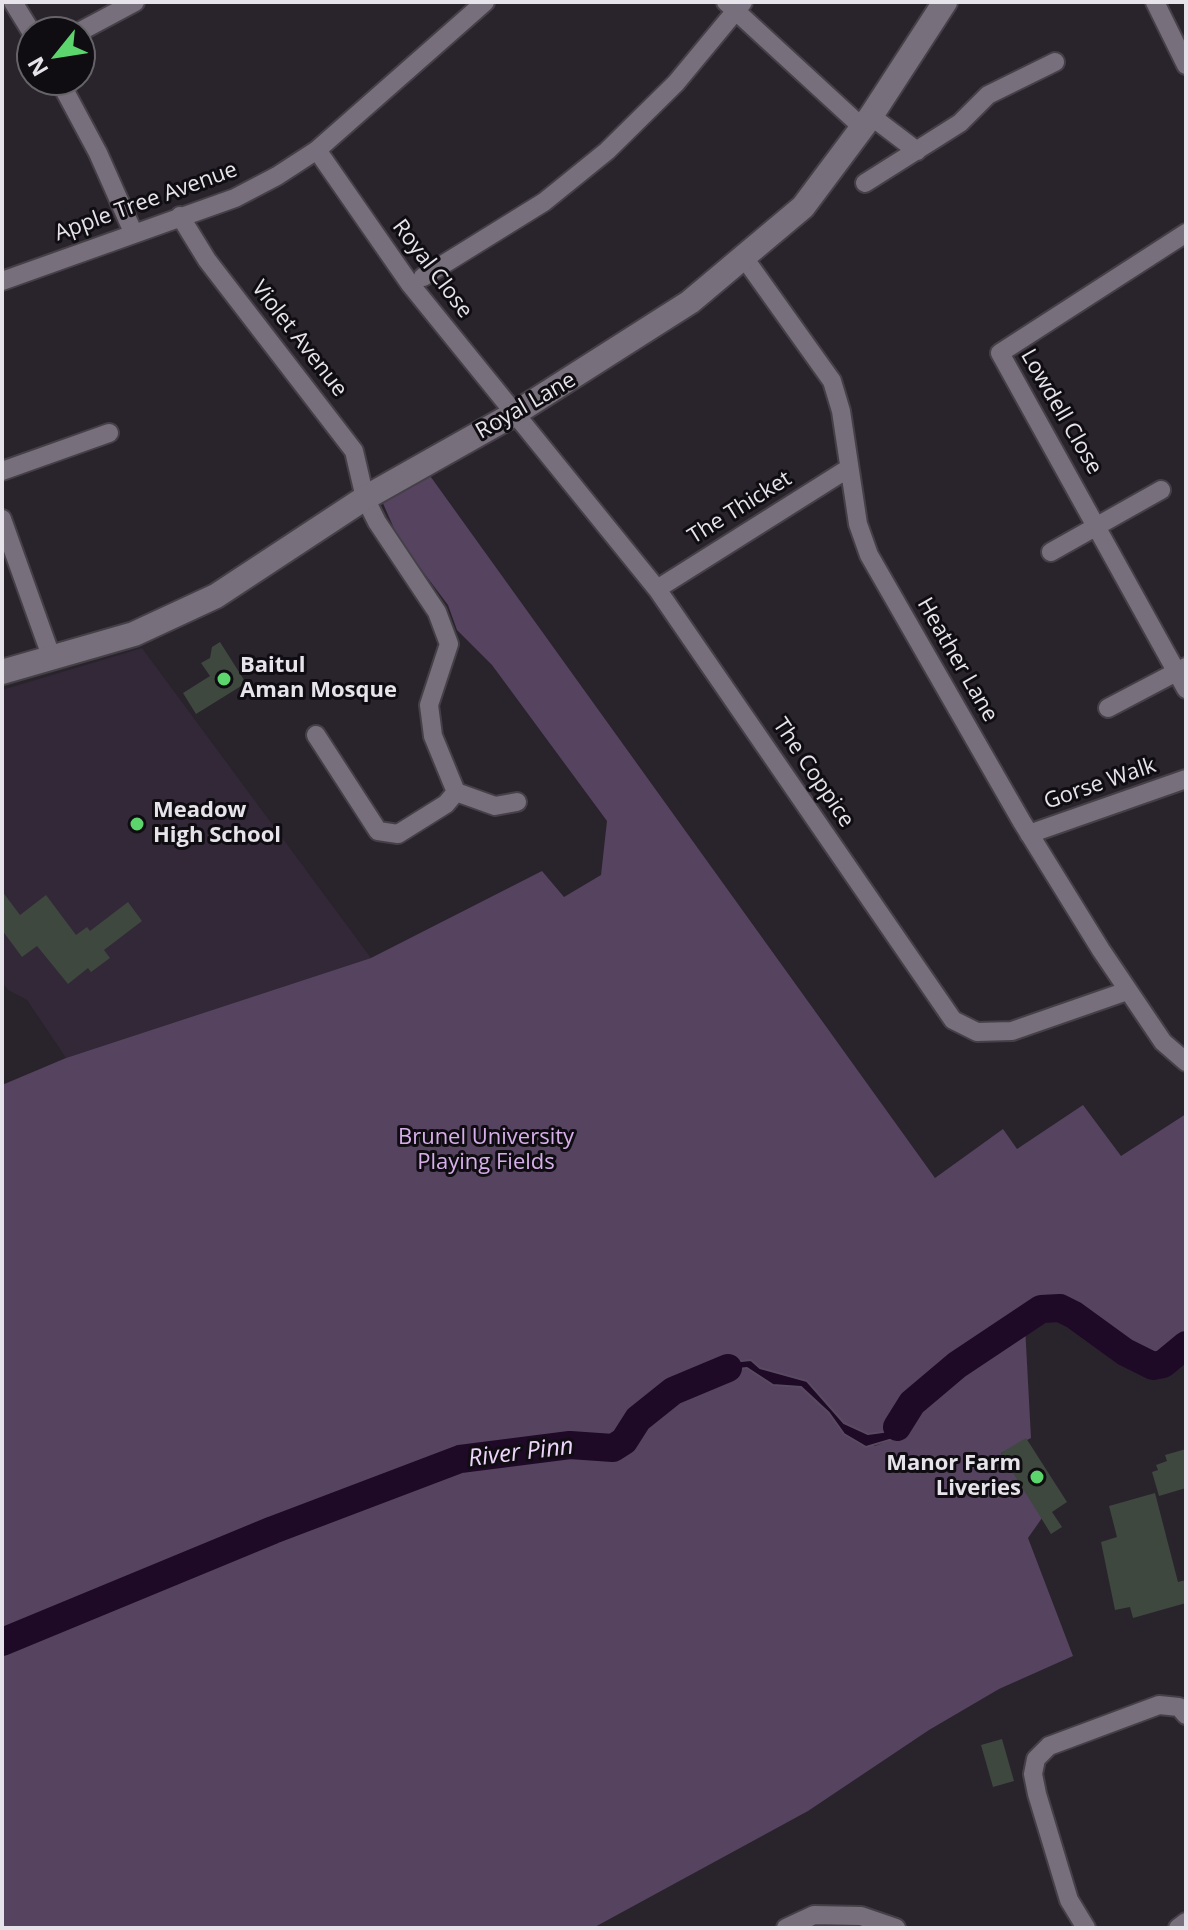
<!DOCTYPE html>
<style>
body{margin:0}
#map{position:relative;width:1188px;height:1930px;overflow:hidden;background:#29232c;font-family:"Open Sans",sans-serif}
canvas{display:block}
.frame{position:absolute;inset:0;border:4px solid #e7e3ea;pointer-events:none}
.north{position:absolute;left:16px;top:16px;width:80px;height:80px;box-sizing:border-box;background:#100d12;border:2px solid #666368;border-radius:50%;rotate:240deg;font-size:22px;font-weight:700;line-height:32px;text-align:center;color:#e7e3ea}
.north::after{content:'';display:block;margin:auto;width:28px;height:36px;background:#5cd56d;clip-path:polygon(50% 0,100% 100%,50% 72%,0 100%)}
</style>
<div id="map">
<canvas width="1188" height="1930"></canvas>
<div class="frame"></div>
<div class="north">N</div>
</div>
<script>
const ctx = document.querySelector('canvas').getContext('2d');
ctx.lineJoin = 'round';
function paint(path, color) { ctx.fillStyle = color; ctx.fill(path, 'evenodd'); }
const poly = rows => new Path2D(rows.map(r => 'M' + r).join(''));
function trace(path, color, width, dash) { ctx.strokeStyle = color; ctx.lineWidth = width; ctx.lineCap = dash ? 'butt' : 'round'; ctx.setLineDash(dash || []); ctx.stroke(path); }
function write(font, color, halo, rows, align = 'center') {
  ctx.font = font + ' "Open Sans",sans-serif'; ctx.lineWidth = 6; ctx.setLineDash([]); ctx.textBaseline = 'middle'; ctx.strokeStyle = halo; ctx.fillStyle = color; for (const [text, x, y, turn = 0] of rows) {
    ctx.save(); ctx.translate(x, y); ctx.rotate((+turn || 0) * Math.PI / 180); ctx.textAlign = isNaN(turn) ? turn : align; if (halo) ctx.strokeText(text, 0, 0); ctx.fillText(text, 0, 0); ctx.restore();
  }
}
const built = poly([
 [142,648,371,958,66,1058,27,1000,8,990,2,982,2,690]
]);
const green = poly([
 [428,473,935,1178,1003,1129,1017,1149,1083,1105,1121,1156,1186,1114,1186,1352,1170,1367,1151,1371,1059,1314,1040,1316,1025,1326,1031,1438,1001,1453,1042,1518,1028,1538,1073,1656,999,1689,929,1730,808,1811,593,1928,2,1928,2,1085,66,1058,371,958,542,871,564,897,601,875,607,821,492,665,457,630,448,605,399,540,382,501],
 [750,1360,760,1368,807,1381,844,1423,868,1434,890,1431,920,1398,893,1439,875,1446,860,1444,844,1434,829,1413,801,1387,773,1385,747,1368,728,1370,717,1377,696,1381,721,1363]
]);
const water = poly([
 [751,1360,760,1368,807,1381,844,1423,868,1434,890,1431,904,1402,921,1397,893,1439,866,1447,844,1434,829,1413,801,1387,773,1385,747,1368,728,1370,717,1377,695,1382,721,1363,751,1360]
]);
const river = poly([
 [897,1427,912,1403,957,1365,1041,1309,1060,1308,1074,1315,1125,1352,1153,1366,1163,1364,1186,1345],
 [2,1642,273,1530,460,1459,570,1445,613,1448,624,1441,638,1419,673,1391,728,1368]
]);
const building = poly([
 [220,642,246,683,196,714,183,693,210,676,201,663,210,658,212,647],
 [2,891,20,915,46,895,76,935,87,927,90,931,128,902,142,921,104,950,110,958,91,972,88,968,68,984,37,946,22,957,2,930],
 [1026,1438,1067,1502,1052,1512,1062,1527,1051,1534,1001,1453],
 [1186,1449,1186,1488,1159,1496,1152,1472,1158,1470,1156,1465,1167,1461,1165,1455],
 [1155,1493,1178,1582,1186,1580,1186,1603,1133,1618,1130,1607,1115,1610,1101,1542,1117,1537,1109,1506],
 [1002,1739,1014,1781,993,1787,981,1745]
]);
const minor = poly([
 [13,2,32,33],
 [726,2,863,128],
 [1155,2,1186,65],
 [79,32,135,2],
 [59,80,98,153,133,232],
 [871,116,917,151],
 [317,150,410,284,657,589,953,1020,977,1032,1012,1031,1127,991],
 [865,183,960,123,988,95,1055,62],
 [180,216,207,260,354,451,365,498,377,522,437,612,449,644,429,705,433,736,456,792,446,804,398,834,378,831,316,735],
 [1186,233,1000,353,1186,689],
 [745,259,832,381,841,411,858,524,869,555,1022,822,1101,950,1163,1042,1186,1062],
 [423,277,544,202,607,151,676,83,743,2],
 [2,281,235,198,277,176,317,150,485,2],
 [2,471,109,433],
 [2,519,51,656],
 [1051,552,1161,490],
 [657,589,849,468],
 [1108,708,1186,667],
 [456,792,495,806,517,802],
 [1029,834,1186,779],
 [786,1928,814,1915,861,1916,896,1928],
 [1086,1928,1069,1900,1037,1794,1033,1774,1036,1759,1049,1746,1159,1705,1179,1707,1186,1715],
 [1178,1928,1186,1922]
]);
const tertiary = poly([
 [2,672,134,634,216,596,365,498,514,414,690,302,803,207,871,116,945,2]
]);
const markers = [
 [224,679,8,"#5cd56d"],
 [137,824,8,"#5cd56d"],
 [1037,1477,8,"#5cd56d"]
];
const streetNames = [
 ["Apple Tree Avenue",146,202,-20],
 ["Royal Close",432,269,53],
 ["Violet Avenue",299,339,52],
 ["Royal Lane",526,406,-30],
 ["Lowdell Close",1061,412,60],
 ["The Thicket",740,508,-32],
 ["Heather Lane",957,660,60],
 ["The Coppice",813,773,56],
 ["Gorse Walk",1100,784,-19]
];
const poiNames = [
 ["Baitul",240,666],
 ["Aman Mosque",240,691],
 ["Meadow",153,811],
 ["High School",153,836],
 ["Manor Farm",1021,1464,"right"],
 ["Liveries",1021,1489,"right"]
];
const parkNames = [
 ["Brunel University",486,1138],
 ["Playing Fields",486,1163]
];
const waterNames = [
 ["River Pinn",521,1453,-7]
];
paint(built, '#322837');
paint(green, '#56435f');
paint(water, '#1e0926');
trace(water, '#5a4a61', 2);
trace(river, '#1e0926', 28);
paint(building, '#3e483f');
trace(minor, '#454048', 22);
trace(tertiary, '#454048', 28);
trace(minor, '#776f7b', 18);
trace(tertiary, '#776f7b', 24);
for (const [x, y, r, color] of markers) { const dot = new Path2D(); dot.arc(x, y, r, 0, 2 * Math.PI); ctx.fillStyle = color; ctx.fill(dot); trace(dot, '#100d12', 3); }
write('22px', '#e7e3ea', '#100d12', streetNames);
write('bold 22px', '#e7e3ea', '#100d12', poiNames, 'left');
write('22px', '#d7afea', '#100d12', parkNames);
write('italic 24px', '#edd5f9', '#100d12', waterNames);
</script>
